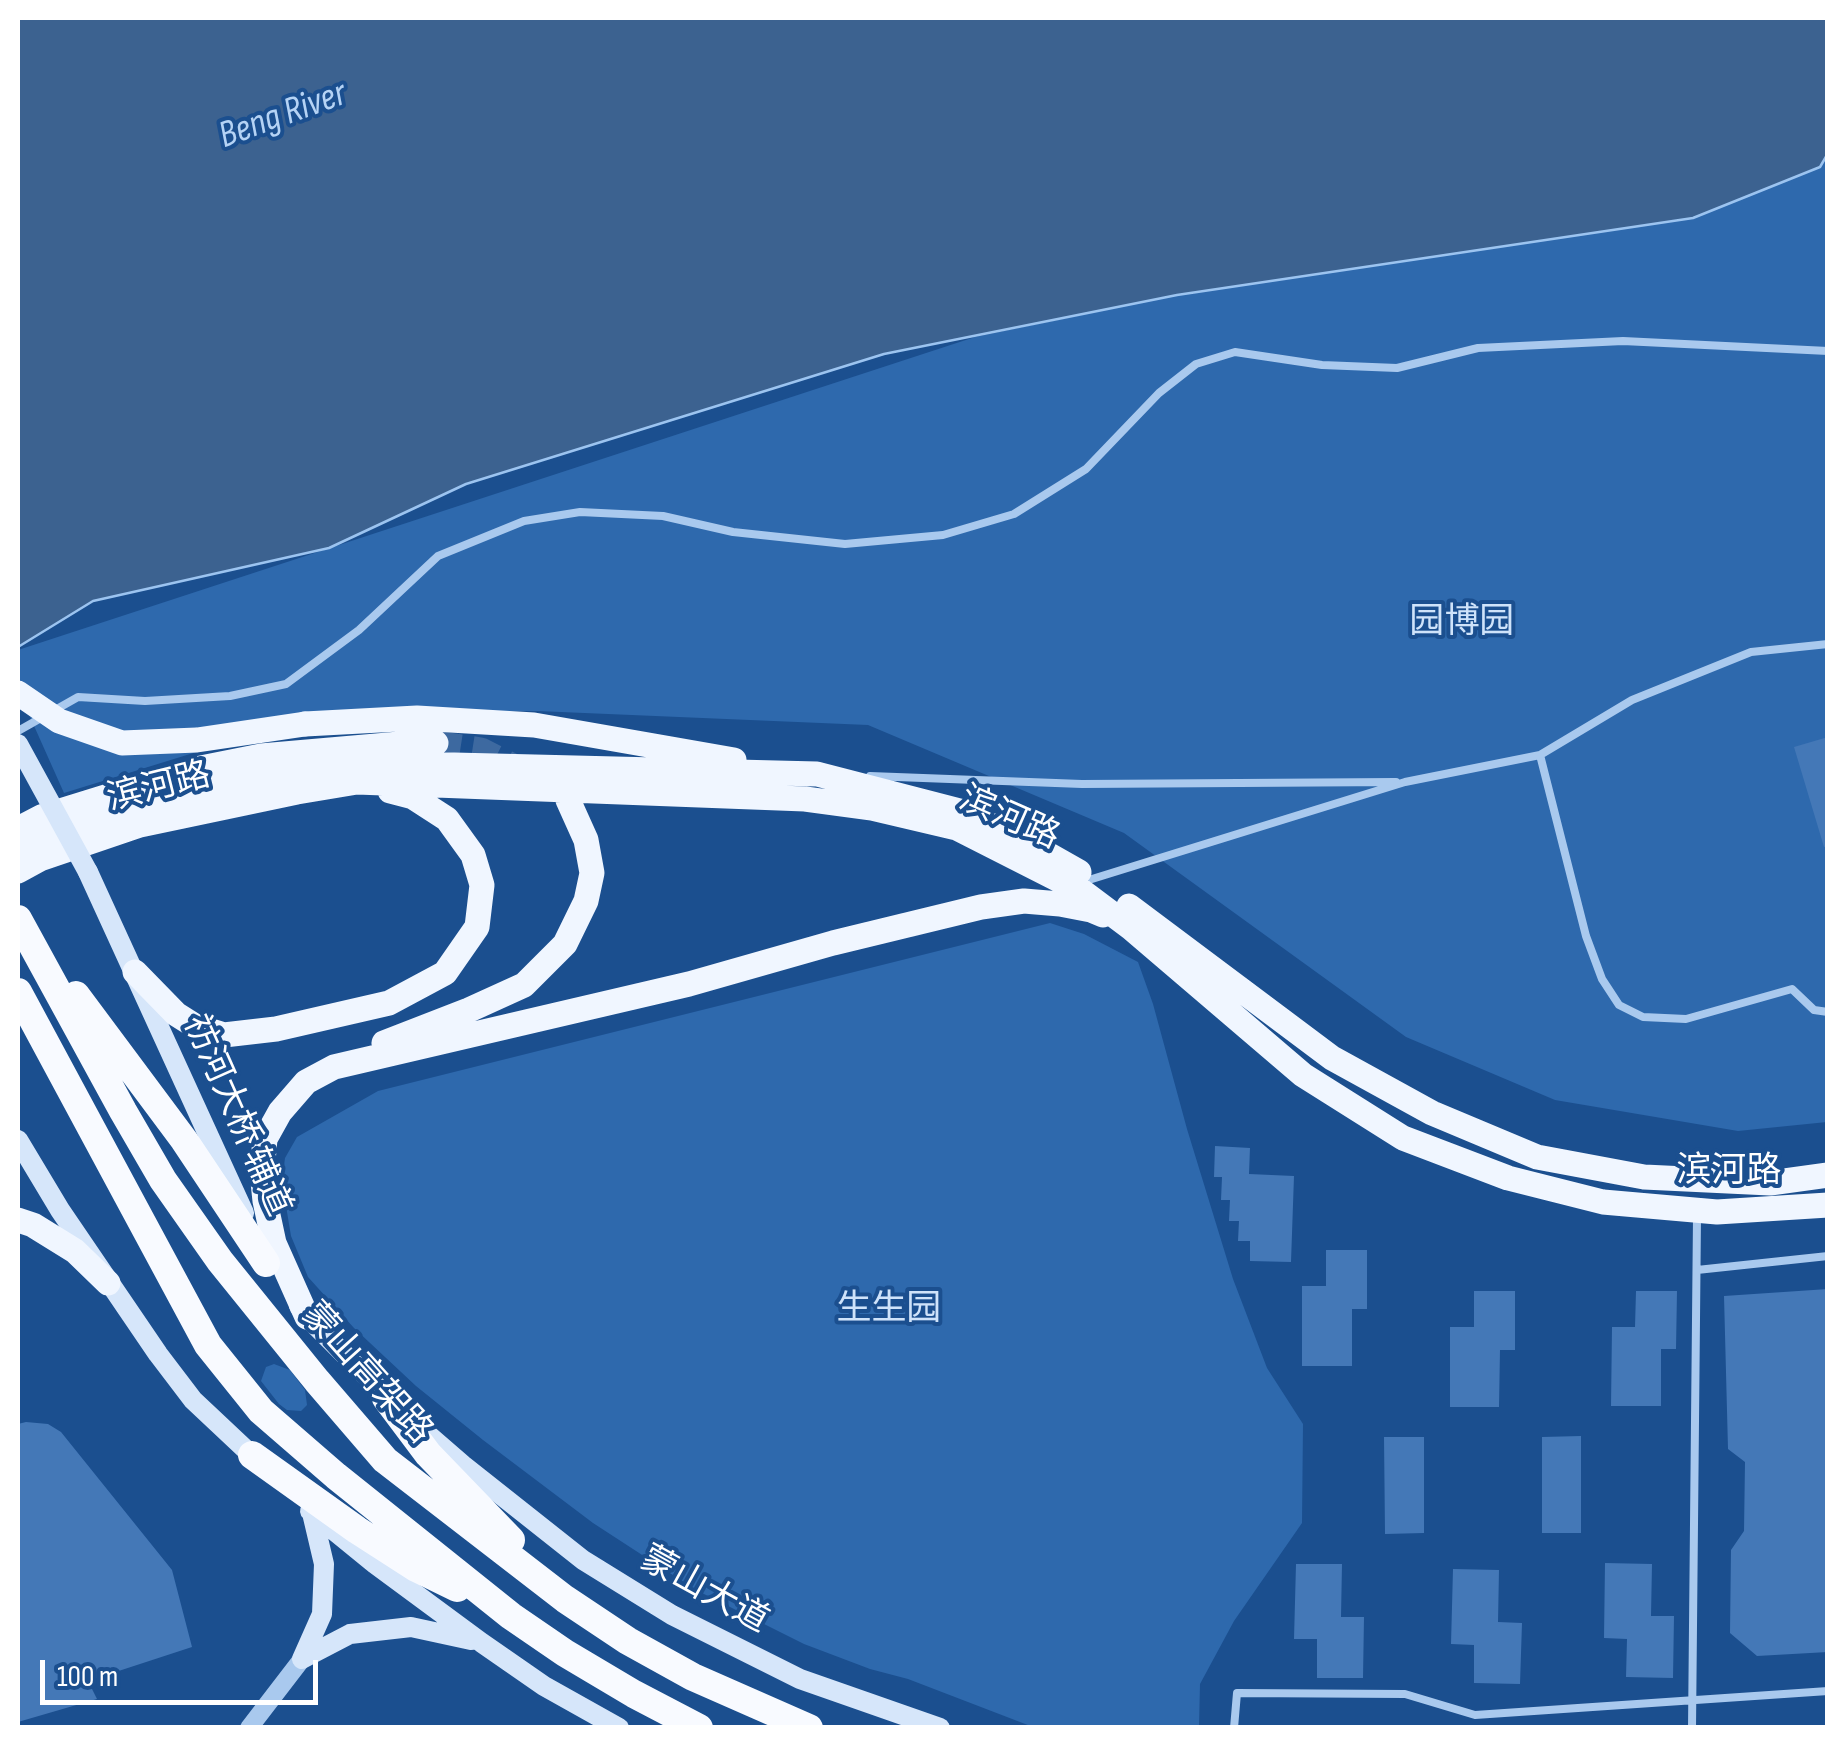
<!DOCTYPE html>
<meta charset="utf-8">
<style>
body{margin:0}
#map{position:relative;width:1845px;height:1745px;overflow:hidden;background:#1b4f8f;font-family:"Sofia Sans Condensed",sans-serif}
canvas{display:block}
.frame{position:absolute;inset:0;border:20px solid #fff;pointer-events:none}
.scale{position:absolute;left:40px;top:1660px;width:278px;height:45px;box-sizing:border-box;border:5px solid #fff;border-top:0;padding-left:12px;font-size:30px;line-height:35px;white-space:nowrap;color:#fff;-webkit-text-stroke:8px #1b4f8f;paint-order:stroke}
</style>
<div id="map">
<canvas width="1845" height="1745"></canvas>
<div class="frame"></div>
<div class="scale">100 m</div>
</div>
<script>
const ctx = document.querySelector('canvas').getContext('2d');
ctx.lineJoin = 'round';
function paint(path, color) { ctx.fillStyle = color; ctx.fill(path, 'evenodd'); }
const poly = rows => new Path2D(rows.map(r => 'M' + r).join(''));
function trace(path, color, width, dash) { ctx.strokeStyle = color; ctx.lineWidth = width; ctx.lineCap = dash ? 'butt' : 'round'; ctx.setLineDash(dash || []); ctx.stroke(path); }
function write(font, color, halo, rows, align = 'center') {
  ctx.font = font + ' "Sofia Sans Condensed","Noto Sans SC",sans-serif'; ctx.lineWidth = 8; ctx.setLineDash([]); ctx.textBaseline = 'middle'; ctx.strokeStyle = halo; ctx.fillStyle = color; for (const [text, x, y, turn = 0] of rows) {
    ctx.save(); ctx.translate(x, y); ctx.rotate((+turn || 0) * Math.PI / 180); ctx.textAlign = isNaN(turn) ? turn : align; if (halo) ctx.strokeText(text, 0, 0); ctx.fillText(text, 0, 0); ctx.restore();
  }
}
const green = poly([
 [1827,155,1827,1122,1738,1131,1555,1100,1406,1037,1124,833,868,725,537,711,329,711,64,793,18,690,18,650,975,337,1177,295,1820,167],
 [1050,923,1084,934,1138,962,1153,1004,1187,1129,1233,1279,1267,1368,1303,1424,1302,1523,1234,1621,1200,1684,1199,1727,1033,1727,908,1679,870,1669,804,1644,696,1590,593,1523,483,1440,416,1386,354,1328,308,1277,291,1236,282,1182,285,1158,297,1137,378,1091],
 [274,1364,290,1370,305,1390,307,1405,301,1411,287,1410,279,1404,261,1381,266,1367]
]);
const water = poly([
 [18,18,1827,18,1827,155,1820,167,1693,218,1177,295,884,354,466,484,329,548,93,601,18,647,18,18]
]);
const building = poly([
 [1828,737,1828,846,1824,847,1794,747],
 [1215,1146,1250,1148,1249,1174,1294,1176,1291,1262,1250,1261,1250,1241,1238,1241,1239,1221,1229,1221,1230,1200,1221,1200,1222,1177,1214,1177],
 [1326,1250,1367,1250,1367,1309,1352,1309,1352,1366,1302,1366,1302,1286,1326,1286],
 [1828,1289,1828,1652,1757,1656,1730,1633,1731,1550,1744,1531,1745,1462,1728,1449,1724,1296],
 [1474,1291,1515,1291,1515,1350,1500,1350,1499,1407,1450,1407,1450,1327,1474,1327],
 [1636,1291,1677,1291,1676,1349,1661,1349,1661,1406,1611,1406,1612,1327,1635,1327],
 [26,1422,48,1424,61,1432,172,1570,192,1647,88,1681,97,1699,18,1722,18,1424],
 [1581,1436,1581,1533,1542,1533,1542,1437],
 [1384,1437,1424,1437,1424,1533,1385,1534],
 [1605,1563,1652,1564,1651,1616,1674,1616,1673,1678,1626,1677,1627,1639,1604,1638],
 [1296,1564,1342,1564,1341,1617,1364,1617,1363,1678,1317,1678,1317,1639,1294,1639],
 [1453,1569,1499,1570,1498,1622,1522,1623,1520,1684,1474,1683,1474,1645,1451,1644]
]);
const primaryTunnel = poly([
 [436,743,481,750,517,768]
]);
const service = poly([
 [18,731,78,697,145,701,230,696,286,684,359,630,438,556,524,521,580,512,663,516,733,532,845,544,943,535,1014,514,1086,469,1159,393,1196,364,1235,352,1322,365,1397,368,1478,348,1623,341,1828,351],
 [1540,755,1586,936,1602,979,1619,1005,1643,1017,1686,1019,1792,989,1814,1010,1828,1012],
 [870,776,1082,784,1396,782],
 [1092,879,1405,782,1540,755,1632,700,1751,652,1828,644],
 [1697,1270,1828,1256],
 [1234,1728,1237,1693,1405,1694,1475,1715,1828,1691],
 [1692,1728,1697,1217]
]);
const tertiary = poly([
 [249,1728,302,1659]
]);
const secondary = poly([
 [88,872,244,1213],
 [18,1140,60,1210,158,1354,193,1400,260,1463],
 [299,1306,307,1317,397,1407],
 [418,1426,463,1465,583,1560,672,1615,800,1679,940,1728],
 [310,1511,375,1564,482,1643,544,1686,619,1728],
 [302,1659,350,1634,411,1627,471,1640],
 [302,1659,322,1614,324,1564,312,1513]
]);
const primary = poly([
 [305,724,417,718,534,725,734,760],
 [18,829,41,817,196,769,261,756,411,743,436,743],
 [18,844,188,794,321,766,454,765,817,774,960,811,1019,838,1079,872],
 [18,871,40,859,140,825,297,792,357,782,805,799,872,808,957,828,1083,892,1131,928,1303,1075,1403,1138,1508,1178,1603,1202,1717,1212,1828,1205],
 [1129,906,1332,1058,1432,1113,1537,1157,1644,1177,1770,1183,1828,1175],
 [135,972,176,1014,195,1026,224,1035,276,1029,389,1003,445,973,477,927,482,885,473,855,447,819,413,797,390,791],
 [384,1043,469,1010,524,985,565,944,586,901,592,873,586,840,568,800],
 [18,1220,33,1225,75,1251,108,1283],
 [307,1317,274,1243,265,1201,262,1172,265,1139,280,1112,306,1082,334,1067,689,984,833,943,981,907,1024,901,1060,904,1091,910,1103,915]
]);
const trunk = poly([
 [18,919,123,1111,163,1180,220,1261,317,1381,385,1460,565,1599,628,1641,693,1677,809,1728],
 [18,992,208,1345,261,1411,336,1476,511,1616,565,1653,634,1694,699,1728],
 [76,995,184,1140,266,1263],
 [386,1398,428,1454,511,1540],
 [252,1455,357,1530,416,1568,457,1588]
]);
const secondaryBridge = poly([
 [18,744,88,872]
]);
const primaryBridge = poly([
 [18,693,59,721,122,743,197,740,305,724]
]);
const parkNames = [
 ["园博园",1462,623],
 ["生生园",889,1310]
];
const streetNames = [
 ["滨河路",159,788,-14],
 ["滨河路",1009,819,24],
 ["祊河大桥 辅道",236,1116,66],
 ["滨河路",1729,1172],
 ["蒙山高架路",366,1374,48],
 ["蒙山大道",704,1591,29]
];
const waterNames = [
 ["Beng River",283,116,-20]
];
paint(green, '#2e69ad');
paint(water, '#3c6290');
trace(water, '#9cc4f0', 2.5);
paint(building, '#4478b7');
trace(primaryTunnel, '#3d69a0', 25, [25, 12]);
trace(service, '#a9c9ee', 8);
trace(tertiary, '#a9c9ee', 18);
trace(secondary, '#d6e6fa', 20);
trace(primary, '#f0f6ff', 25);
trace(trunk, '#f8faff', 28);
trace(secondaryBridge, '#d6e6fa', 20);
trace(primaryBridge, '#f0f6ff', 25);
write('35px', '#cfe3fa', '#1b4f8f', parkNames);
write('35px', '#fff', '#1b4f8f', streetNames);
write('italic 38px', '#b5d3f5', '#1b4f8f', waterNames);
</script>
